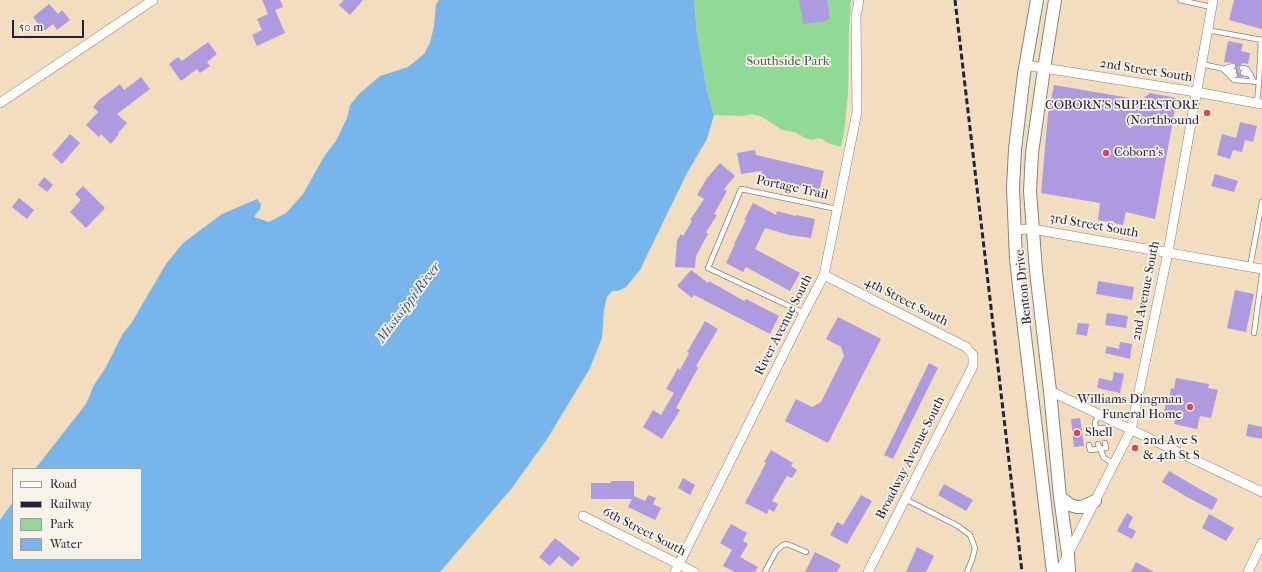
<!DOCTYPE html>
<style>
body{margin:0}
#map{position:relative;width:1262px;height:572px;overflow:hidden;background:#f3ddbf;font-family:"IM FELL French Canon",serif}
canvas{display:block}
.legend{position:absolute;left:12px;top:468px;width:130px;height:92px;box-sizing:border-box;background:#f7f3e8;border:1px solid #a29fa3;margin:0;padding:5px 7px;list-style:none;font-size:12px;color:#22223b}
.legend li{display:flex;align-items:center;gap:8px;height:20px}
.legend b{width:20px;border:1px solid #a29fa3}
.scale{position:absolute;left:12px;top:20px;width:72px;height:18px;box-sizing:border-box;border:2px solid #22223b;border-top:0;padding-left:5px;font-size:12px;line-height:14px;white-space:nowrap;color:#22223b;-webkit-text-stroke:3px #f7f3e8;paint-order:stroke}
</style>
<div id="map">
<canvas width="1262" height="572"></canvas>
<ul class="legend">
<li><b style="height:5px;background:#fff"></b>Road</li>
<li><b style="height:5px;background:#22223b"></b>Railway</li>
<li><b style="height:11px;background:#91da96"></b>Park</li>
<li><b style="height:11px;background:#77b5ea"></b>Water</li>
</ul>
<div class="scale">50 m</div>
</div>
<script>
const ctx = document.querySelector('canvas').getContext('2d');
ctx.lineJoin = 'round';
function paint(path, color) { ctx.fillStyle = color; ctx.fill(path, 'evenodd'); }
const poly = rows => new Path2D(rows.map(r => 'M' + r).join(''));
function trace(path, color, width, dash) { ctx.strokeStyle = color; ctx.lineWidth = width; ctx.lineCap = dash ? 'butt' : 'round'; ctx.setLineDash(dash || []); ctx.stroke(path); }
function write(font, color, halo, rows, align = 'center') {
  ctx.font = font + ' "IM FELL French Canon",serif'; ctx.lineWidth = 3.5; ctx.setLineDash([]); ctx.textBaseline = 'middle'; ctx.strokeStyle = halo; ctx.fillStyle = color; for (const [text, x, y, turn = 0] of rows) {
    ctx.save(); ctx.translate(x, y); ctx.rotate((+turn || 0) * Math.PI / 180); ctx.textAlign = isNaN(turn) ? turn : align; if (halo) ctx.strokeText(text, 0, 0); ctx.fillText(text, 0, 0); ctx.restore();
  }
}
const green = poly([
 [694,0,851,0,849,28,848,95,844,132,841,147,828,143,824,140,819,138,812,140,807,139,795,132,782,130,762,117,752,114,743,116,714,115,707,91,697,34]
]);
const water = poly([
 [439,0,694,0,697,34,707,91,714,115,707,139,687,173,640,270,626,287,618,291,612,291,607,297,604,309,602,338,589,370,547,439,512,488,440,572,0,572,0,520,13,502,13,559,141,559,141,469,35,469,86,404,94,385,106,367,122,335,132,322,166,264,183,243,222,214,257,199,261,204,260,210,258,211,254,217,269,222,286,213,303,194,325,155,336,141,347,118,350,105,359,94,380,76,408,67,424,54,430,43,434,26,436,5]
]);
const building = poly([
 [262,0,280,0,283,7,275,10,285,33,257,46,252,35,262,30,257,19,268,14],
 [344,0,363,0,350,15,339,5],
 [799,0,827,0,830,19,826,20,826,21,803,24],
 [1234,0,1262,0,1262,29,1229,20],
 [49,4,58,14,62,10,70,20,57,30,53,24,44,31,33,17],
 [1228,41,1243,44,1241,51,1250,53,1248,64,1241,63,1242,64,1238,67,1240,74,1244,77,1238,77,1235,63,1224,62],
 [208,42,217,54,207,62,210,66,200,73,197,69,181,81,169,64,178,57,182,61],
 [141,77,150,89,117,114,127,123,118,133,119,134,111,144,101,134,99,137,86,125,98,112,93,107,99,100,120,84,124,90],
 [1054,85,1141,100,1150,93,1177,98,1155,219,1126,212,1123,225,1098,220,1100,203,1041,193,1048,114],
 [1240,122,1257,126,1253,142,1245,140,1242,152,1233,150,1230,159,1217,155,1222,134,1236,138],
 [70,134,80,143,62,164,52,155],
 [755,150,756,155,824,171,819,191,760,177,762,171,741,174,737,153],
 [720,163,735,176,724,189,727,191,714,214,717,215,706,232,708,234,696,256,695,268,675,267,677,240,681,234,683,236,692,221,690,220,704,199,697,195,707,178],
 [1215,174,1238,181,1234,192,1211,186],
 [44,177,53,185,47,192,38,185],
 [83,186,105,208,86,228,70,212,81,200,75,194],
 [19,198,34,210,27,219,12,207],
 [753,203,776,215,777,211,796,216,796,215,815,219,811,238,789,235,765,228,755,249,800,273,790,291,746,267,743,272,726,263,735,244,734,244,746,220,744,220],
 [691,270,708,283,709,281,744,301,746,299,779,316,770,334,694,295,692,298,677,286],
 [1098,281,1134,287,1132,300,1096,294],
 [1235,290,1254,294,1246,332,1227,328],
 [1107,313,1128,316,1126,328,1105,325],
 [838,317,881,339,828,443,785,421,796,399,812,407,821,402,844,356,841,347,826,339],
 [705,321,718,329,696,366,698,368,676,408,680,410,662,439,643,427,653,410,661,415,674,393,666,389,678,368,680,370,689,353,687,352],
 [1078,323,1089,324,1087,336,1076,334],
 [1120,342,1132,344,1130,359,1105,353,1107,346,1119,349],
 [929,363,938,368,893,459,884,455],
 [1114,372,1124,374,1120,393,1097,388,1099,378,1112,381],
 [1176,378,1209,384,1208,388,1218,390,1211,418,1200,416,1197,429,1174,424,1176,414,1164,412,1167,398,1169,399,1171,388,1174,389],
 [1080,418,1084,446,1074,447,1071,419],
 [1248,424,1262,427,1262,439,1246,436],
 [771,450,793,463,791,466,797,470,792,478,787,476,772,501,778,504,774,512,769,509,767,514,745,503,766,463,764,462],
 [1169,471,1203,491,1218,499,1212,510,1187,497,1162,482],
 [683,478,695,485,690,495,678,488],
 [611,481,634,481,634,496,645,501,648,495,656,498,653,504,661,508,655,520,628,507,632,499,591,499,591,483,611,483],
 [944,484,973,500,966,511,938,495],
 [861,495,872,501,847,544,830,535,837,522,843,525],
 [1127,513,1133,517,1128,527,1136,531,1132,539,1117,531],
 [1209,514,1234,528,1226,541,1202,528],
 [731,524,747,533,743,541,748,544,740,557,758,567,755,572,735,572,723,566,732,550,720,543],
 [555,538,580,558,572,567,559,556,550,566,539,557],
 [917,547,934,556,926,572,906,572],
 [815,552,841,565,837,572,805,572],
 [1136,562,1154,572,1131,572]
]);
const lane = poly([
 [1180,0,1211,7],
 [1207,30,1262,40],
 [1201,64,1234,71],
 [1242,68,1247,69,1254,82],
 [1223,69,1234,80,1259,82],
 [1223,69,1233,66],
 [1228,72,1235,75],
 [1243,73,1251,75],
 [1257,103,1259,82,1261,40],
 [1250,267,1262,202],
 [804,313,708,268,741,189,837,209],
 [1254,333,1262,275],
 [1096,433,1095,422,1099,415],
 [1088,434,1088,430,1103,428,1104,432],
 [1098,444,1104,458,1114,464],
 [1089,445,1090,450,1106,448,1105,443],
 [905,499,958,526,970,535,975,548,972,560,967,572],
 [765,572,776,551,783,545,787,544,806,552]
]);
const street = poly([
 [1025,65,1196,92,1262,104],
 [0,103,153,0],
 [1015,230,1032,229,1262,269],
 [824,275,966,347,973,355,973,366,868,572],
 [1050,391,1262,492],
 [583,516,694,572],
 [675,572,804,313,824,275,857,112,856,16,859,0],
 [1059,572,1131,430,1168,252,1213,0],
 [1248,572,1262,543]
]);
const secondary = poly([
 [1037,0,1024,74,1015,149,1013,188,1016,259,1019,286,1053,572],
 [1055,0,1044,69,1032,153,1030,191,1036,271,1050,391,1060,497,1068,554,1069,572],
 [1060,497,1070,505,1077,507,1082,507,1095,501]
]);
const rail = poly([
 [955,0,1022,572]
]);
const markers = [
 [1207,113,4,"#d1495b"],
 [1106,153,4,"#d1495b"],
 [1190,407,4,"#d1495b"],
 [1077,433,4,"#d1495b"],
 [1135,448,4,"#d1495b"]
];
const parkNames = [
 ["Southside Park",788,62]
];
const streetNames = [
 ["2nd Street South",1146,71,9],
 ["Portage Trail",792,188,12],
 ["3rd Street South",1094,226,10],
 ["Benton Drive",1024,287,-96],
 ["2nd Avenue South",1146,291,-79],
 ["4th Street South",906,302,27],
 ["River Avenue South",784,325,-63],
 ["Broadway Avenue South",911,458,-63],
 ["6th Street South",644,532,27]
];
const poiNames = [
 ["COBORN'S SUPERSTORE",1199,106,"right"],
 ["(Northbound",1199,121,"right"],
 ["Coborn's",1114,153],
 ["Williams Dingman",1182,400,"right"],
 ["Funeral Home",1182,415,"right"],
 ["Shell",1085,433],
 ["2nd Ave S",1143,441],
 ["& 4th St S",1143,456]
];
const waterNames = [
 ["Mississippi River",409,303,-53]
];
paint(green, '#91da96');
paint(water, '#77b5ea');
paint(building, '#ae9ade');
trace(lane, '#8a807d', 6);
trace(street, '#8a807d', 10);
trace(secondary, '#8a807d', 14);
trace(lane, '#fff', 4.5);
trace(street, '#fff', 9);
trace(secondary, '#fff', 12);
trace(rail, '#22223b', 3, [6, 3]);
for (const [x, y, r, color] of markers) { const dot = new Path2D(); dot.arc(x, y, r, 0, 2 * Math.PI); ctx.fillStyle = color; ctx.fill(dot); trace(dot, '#f7f3e8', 1.5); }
write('13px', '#435956', '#f7f3e8', parkNames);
write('13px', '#22223b', '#f7f3e8', streetNames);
write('13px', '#22223b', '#f7f3e8', poiNames, 'left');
write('italic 14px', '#405578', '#f7f3e8', waterNames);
</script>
